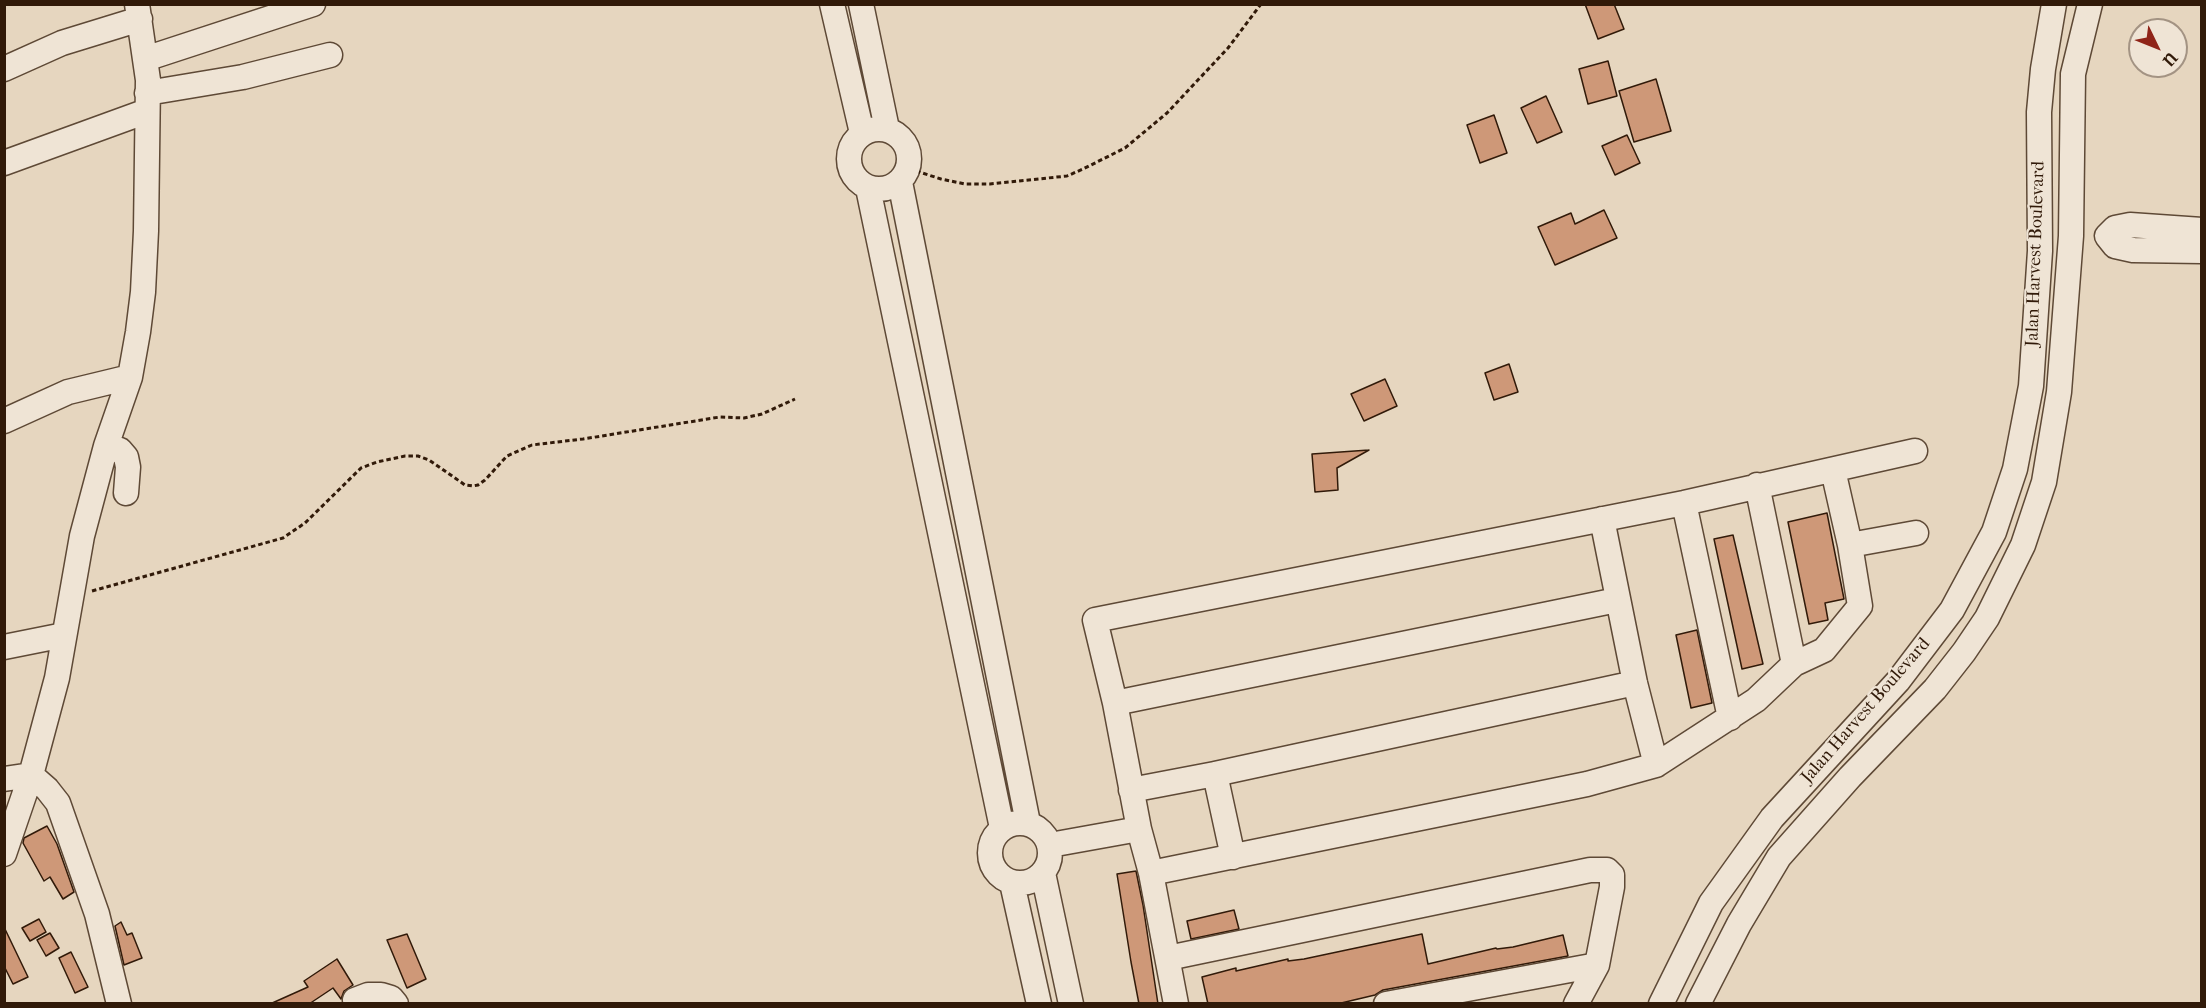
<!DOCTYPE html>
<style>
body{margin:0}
#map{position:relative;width:2206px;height:1008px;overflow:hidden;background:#e6d6bf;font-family:"IM FELL French Canon",serif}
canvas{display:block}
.frame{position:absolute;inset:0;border:6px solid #311a09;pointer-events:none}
.north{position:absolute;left:2128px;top:18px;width:60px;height:60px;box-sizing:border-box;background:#efe4d5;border:2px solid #a39383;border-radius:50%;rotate:133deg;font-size:16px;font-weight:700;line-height:24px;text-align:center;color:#311a09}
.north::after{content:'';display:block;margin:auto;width:21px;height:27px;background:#8f2418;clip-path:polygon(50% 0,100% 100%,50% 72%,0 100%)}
</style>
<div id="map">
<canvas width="2206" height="1008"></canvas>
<div class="frame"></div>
<div class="north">U</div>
</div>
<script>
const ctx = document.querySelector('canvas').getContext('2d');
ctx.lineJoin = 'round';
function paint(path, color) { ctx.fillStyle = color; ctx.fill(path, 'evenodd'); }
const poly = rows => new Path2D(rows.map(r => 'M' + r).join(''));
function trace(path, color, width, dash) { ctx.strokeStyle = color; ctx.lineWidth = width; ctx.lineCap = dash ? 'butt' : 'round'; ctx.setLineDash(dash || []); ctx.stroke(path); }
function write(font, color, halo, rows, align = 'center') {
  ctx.font = font + ' "IM FELL French Canon",serif'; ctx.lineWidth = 4.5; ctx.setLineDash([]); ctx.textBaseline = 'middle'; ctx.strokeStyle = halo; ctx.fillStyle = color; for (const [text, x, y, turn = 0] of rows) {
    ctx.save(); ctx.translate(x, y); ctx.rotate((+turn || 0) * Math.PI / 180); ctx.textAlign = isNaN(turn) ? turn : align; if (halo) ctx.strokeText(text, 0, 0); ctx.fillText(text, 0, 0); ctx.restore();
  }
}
const building = poly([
 [1585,4,1614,4,1624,29,1598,39,1585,4],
 [1608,61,1617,96,1588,104,1579,69,1608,61],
 [1656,79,1671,131,1634,142,1619,91,1656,79],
 [1546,96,1562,132,1537,143,1521,108,1546,96],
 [1494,115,1507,153,1480,163,1467,125,1494,115],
 [1627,135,1640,163,1615,175,1602,146,1627,135],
 [1604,210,1617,238,1555,265,1538,227,1571,213,1575,224,1604,210],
 [1509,364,1518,392,1494,400,1485,373,1509,364],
 [1385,379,1397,406,1364,421,1351,394,1385,379],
 [1369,450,1337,468,1338,490,1315,492,1312,454,1369,450],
 [1827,513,1844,599,1825,603,1828,620,1809,624,1788,522,1827,513],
 [1733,535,1763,664,1742,669,1714,539,1733,535],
 [1697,630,1712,703,1691,708,1676,635,1697,630],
 [47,826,57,844,74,892,63,899,50,877,44,881,23,843,24,838,47,826],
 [1136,871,1143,905,1158,1004,1139,1004,1131,962,1117,874,1136,871],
 [1234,910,1239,929,1191,939,1187,921,1234,910],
 [39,919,46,932,30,941,22,928,39,919],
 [121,922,127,935,132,933,142,958,124,965,115,926,121,922],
 [4,927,28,977,13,984,4,966,4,927],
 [50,933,59,948,46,956,37,940,50,933],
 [407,934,426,979,407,988,387,940,407,934],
 [1422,934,1428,964,1496,948,1497,949,1513,947,1563,935,1568,956,1383,990,1375,995,1337,1004,1208,1004,1202,977,1236,968,1236,971,1288,959,1288,961,1304,959,1422,934],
 [71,952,88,987,75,993,59,958,71,952],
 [337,959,353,985,344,991,341,999,333,988,309,1004,270,1004,308,987,304,981,337,959]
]);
const path = poly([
 [916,171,941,179,965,184,990,184,1067,176,1083,169,1125,148,1167,113,1228,48,1261,4],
 [92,591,283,538,305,523,361,468,377,462,405,456,418,456,429,460,465,485,473,486,478,485,485,480,507,456,532,445,583,439,720,417,744,418,762,414,795,399]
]);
const minor = poly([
 [832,4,862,133],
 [861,4,887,129],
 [145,59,313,4],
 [4,69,62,43,140,19],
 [147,93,243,77,330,55],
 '849 159a30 30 0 1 1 60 0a30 30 0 1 1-60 0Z',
 [4,163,147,111],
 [900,182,1028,823],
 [868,188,1002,828],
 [2202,230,2130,225,2115,228,2107,236,2115,246,2133,250,2202,251],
 [4,421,68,392,130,377],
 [106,446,120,450,126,457,128,467,126,493],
 [1757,485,1794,664],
 [1684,503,1730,718],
 [1602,519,1635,683,1656,765],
 [1850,545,1916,533],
 [4,647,64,635],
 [1115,703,1617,600],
 [1215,774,1233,857],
 [4,779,31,775,47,789,58,803,97,914,119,1004],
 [1131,790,1215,774,1635,683],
 '990 853a30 30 0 1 1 60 0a30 30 0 1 1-60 0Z',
 [1050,845,1139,829],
 [4,854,31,775,57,678,82,536,106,446,130,377,138,332,143,292,146,231,148,80,137,4],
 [1043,873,1071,1004],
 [1151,873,1587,784,1656,765,1756,700,1794,664,1824,650,1860,606,1850,545,1833,470],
 [1012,883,1039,1004],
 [1168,958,1590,870,1607,870,1612,875,1612,887,1597,965,1576,1004],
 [355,1000,368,995,381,995,391,998,396,1004],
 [1176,1004,1151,873,1139,829,1115,703,1095,620,1684,503,1915,451],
 [1386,1004,1597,965],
 [1661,1004,1711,903,1772,818,1898,681,1952,610,1994,532,2015,469,2031,386,2040,251,2039,112,2043,69,2054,4],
 [1698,1004,1739,924,1779,857,1850,777,1935,689,1964,652,1987,618,2023,545,2044,482,2059,392,2071,236,2073,74,2090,4]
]);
const streetNames = [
 ["Jalan Harvest Boulevard",2036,254,-88],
 ["Jalan Harvest Boulevard",1866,711,-49]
];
paint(building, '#ce9878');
trace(building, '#311a09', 1.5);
trace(minor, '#5e4936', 27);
trace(path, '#311a09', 3, [4.5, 3]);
trace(minor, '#efe4d5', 24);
write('18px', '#311a09', '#efe4d5', streetNames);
</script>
